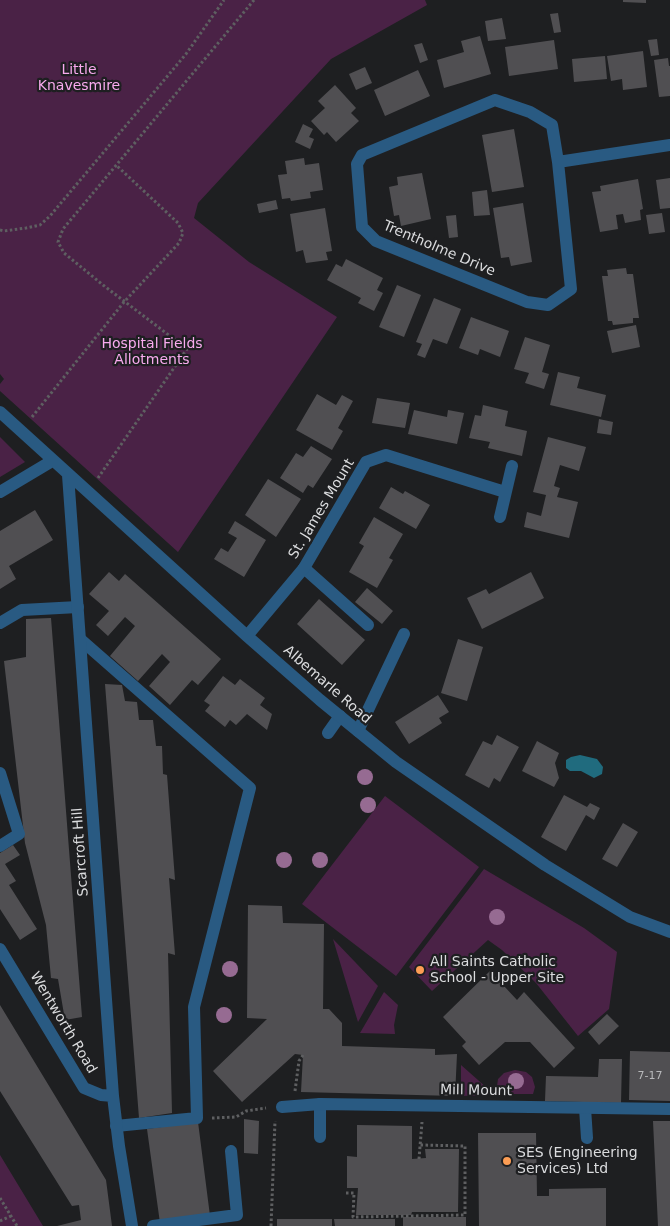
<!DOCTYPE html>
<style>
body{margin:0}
canvas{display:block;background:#1e1f21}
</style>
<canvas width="670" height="1226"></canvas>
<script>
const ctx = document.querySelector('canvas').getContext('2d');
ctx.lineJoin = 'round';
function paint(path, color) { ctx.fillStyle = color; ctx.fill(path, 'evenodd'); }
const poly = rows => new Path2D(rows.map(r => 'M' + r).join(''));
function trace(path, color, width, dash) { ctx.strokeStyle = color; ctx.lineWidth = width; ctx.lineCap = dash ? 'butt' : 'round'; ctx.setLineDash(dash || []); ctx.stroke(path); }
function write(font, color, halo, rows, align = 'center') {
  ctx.font = font + ' "DejaVu Sans",sans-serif'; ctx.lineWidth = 4.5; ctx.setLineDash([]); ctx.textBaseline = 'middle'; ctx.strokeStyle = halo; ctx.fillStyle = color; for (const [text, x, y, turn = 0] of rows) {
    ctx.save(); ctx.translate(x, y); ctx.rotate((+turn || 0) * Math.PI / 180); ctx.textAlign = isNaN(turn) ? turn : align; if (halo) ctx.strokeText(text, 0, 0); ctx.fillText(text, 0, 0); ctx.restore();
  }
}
const green = poly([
 [0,0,425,0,427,5,331,59,198,203,194,218,249,262,337,317,178,552,0,391,0,384,4,379,0,374],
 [0,437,25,462,0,477],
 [385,796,479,867,396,976,302,904],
 [484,869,584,928,617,952,609,1009,578,1036,536,983,502,950,488,940,432,991,409,967],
 [333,939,378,986,358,1022],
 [384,992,398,1005,394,1025,395,1034,360,1033],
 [461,1065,487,1088,486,1095,461,1096],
 [515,1070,526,1072,532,1077,535,1087,533,1094,496,1094,498,1079,504,1073],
 [0,1155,43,1226,0,1226]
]);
const water = poly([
 [580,755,597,759,603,767,602,774,594,778,581,771,570,771,566,768,566,760,571,757]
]);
const building = poly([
 [623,0,646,0,646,3,623,2],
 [558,13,561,32,554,33,550,14],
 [502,18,506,39,488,41,485,21],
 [480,36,491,74,444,88,437,60,464,52,461,41],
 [657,39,659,55,651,56,648,40],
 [554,40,558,69,509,76,505,47],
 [422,43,428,60,420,63,414,45],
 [643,51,647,87,623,90,622,79,611,81,607,56],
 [605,56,607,79,574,82,572,59],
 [668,58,669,66,670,66,670,96,659,97,654,60],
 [365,67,372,83,356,90,349,74],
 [418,70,430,96,385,116,374,90],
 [335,85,356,108,351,113,359,121,336,142,327,132,324,135,311,121,325,108,318,101],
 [303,124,313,129,309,137,314,139,310,149,295,142],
 [514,129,524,187,492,192,482,135],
 [304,158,305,165,319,163,323,190,310,192,311,198,291,201,290,198,282,199,278,175,287,174,285,161],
 [422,173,431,219,401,226,399,215,394,216,389,187,398,185,397,177],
 [670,178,670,208,660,209,656,180],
 [638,179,643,209,640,210,641,220,625,223,623,214,616,215,618,229,600,232,592,192,601,191,600,186],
 [487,190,490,215,474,216,472,192],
 [276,200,278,209,259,213,257,204],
 [523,203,532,262,511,266,509,257,501,258,493,208],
 [325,208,332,251,326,252,328,260,306,263,303,250,296,252,290,214],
 [662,213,665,232,649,234,646,215],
 [456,215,458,237,449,238,446,216],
 [346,259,383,278,377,290,383,293,374,311,358,303,361,298,327,280,336,264,342,267],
 [626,268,627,274,633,274,639,318,633,318,633,323,613,325,612,321,608,321,602,276,608,276,607,270],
 [397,285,421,295,404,337,379,327],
 [434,298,461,309,447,344,433,339,425,358,417,355,422,344,416,342],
 [471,317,509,331,500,357,480,349,478,355,459,348],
 [636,325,640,347,612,353,607,331],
 [525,337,550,345,542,372,549,374,544,389,525,383,529,373,514,369],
 [558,372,580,377,577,388,606,395,601,417,550,405],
 [317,394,336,405,342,395,353,401,338,428,343,431,332,450,296,430],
 [377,398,410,403,405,428,372,423],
 [483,405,508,411,505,426,527,431,522,456,488,448,490,442,469,438,475,415,481,416],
 [414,410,447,417,448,410,464,413,457,444,408,434],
 [599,419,613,422,611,435,597,433],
 [548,437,586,447,579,471,560,465,554,486,560,488,557,497,578,502,569,538,524,527,527,512,541,516,546,495,533,492],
 [311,446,332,459,313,488,308,485,303,493,280,478,296,453,303,457],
 [268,479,301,499,276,537,245,515],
 [391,487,403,494,405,491,430,505,416,529,379,508],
 [35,510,53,540,9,566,16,579,0,589,0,531],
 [374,517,403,534,389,558,393,560,377,588,349,572,364,546,359,543],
 [235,521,266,540,244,577,214,559,221,548,228,552,237,538,228,533],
 [109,572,119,581,125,574,221,659,198,685,192,680,170,705,149,686,170,662,162,654,138,681,110,656,135,626,125,617,108,636,96,625,109,611,89,594],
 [531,572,544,598,482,629,467,598,486,589,489,594],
 [367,588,393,611,382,624,355,602],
 [319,599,365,640,342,665,297,624],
 [51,618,82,1017,65,1020,58,979,51,978,46,925,25,843,4,661,26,657,26,619],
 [458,639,483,647,467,701,441,693],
 [223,676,235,685,240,679,265,698,260,705,272,714,267,730,247,714,236,725,230,720,225,727,205,711,210,705,204,701],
 [105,684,122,685,125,701,137,702,139,720,153,720,156,746,162,746,163,774,167,775,175,880,169,878,175,955,168,953,172,1113,139,1118],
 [438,695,449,712,439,718,442,723,409,744,395,722],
 [497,735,519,747,500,782,494,778,489,788,465,775,483,741,492,745],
 [537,741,559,753,555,763,559,778,554,787,522,771],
 [564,795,587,807,590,803,600,808,594,820,586,815,566,851,541,837],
 [623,823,638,832,617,867,602,859],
 [13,845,20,855,5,864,16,881,9,885,37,929,20,940,0,909,0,853],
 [248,905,282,906,283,923,324,924,323,1009,329,1009,342,1023,342,1046,435,1049,435,1055,457,1054,455,1096,301,1092,303,1055,295,1054,242,1102,213,1071,267,1019,247,1018],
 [490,971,517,1000,524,992,575,1048,554,1068,530,1042,505,1042,479,1065,462,1046,466,1042,443,1017],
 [0,1005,106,1180,112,1226,57,1226,81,1220,79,1205,72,1206,0,1091],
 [607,1014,619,1026,599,1045,588,1032],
 [630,1051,670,1052,670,1101,629,1100],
 [599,1059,622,1059,621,1103,545,1101,546,1076,598,1077],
 [244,1119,259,1121,258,1154,244,1153],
 [653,1121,670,1121,670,1226,658,1226],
 [198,1122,210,1216,160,1223,147,1129],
 [357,1125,412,1126,412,1159,426,1158,425,1149,459,1149,458,1212,412,1212,411,1215,356,1215,358,1188,347,1188,347,1156,357,1157],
 [478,1133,536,1133,537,1196,549,1196,549,1189,606,1188,606,1226,479,1226],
 [403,1217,466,1217,466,1226,403,1226],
 [277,1219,332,1219,332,1226,277,1226],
 [334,1219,395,1219,395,1226,335,1226]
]);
const path = poly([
 [0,230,4,231,26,228,40,225,50,216,186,54,224,0],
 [32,417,124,302,179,243,183,233,178,223,116,165],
 [98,478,187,349,103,285,64,253,58,242,63,229,254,0],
 [295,1091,299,1061,303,1055],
 [212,1118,236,1117,246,1111,266,1108],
 [419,1159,422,1122],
 [346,1193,354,1193,353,1217,465,1215,465,1146,420,1145],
 [0,1198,17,1226],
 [0,1221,11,1216],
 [271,1226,275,1121]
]);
const lane = poly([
 [304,568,368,625],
 [0,623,22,610,78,607],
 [80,639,250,788,194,1007,197,1118,116,1126],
 [358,731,404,634],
 [328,733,340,716],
 [0,773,19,834,0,846],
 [320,1104,320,1137],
 [585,1108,587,1138],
 [153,1226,237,1215,231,1151]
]);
const street = poly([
 [495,100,530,112,552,125,558,162,571,289,548,305,527,302,376,241,362,227,357,164,362,155,495,100],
 [558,162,670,145],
 [0,412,247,636,320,700,396,762,545,865,630,917,670,932],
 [68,475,113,1096,119,1146,132,1226],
 [0,492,52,461],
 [500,517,512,466],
 [247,636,304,568,366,462,386,455,505,492],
 [0,949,84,1088,101,1095,113,1096],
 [282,1107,320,1104,670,1109]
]);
const trees = [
 [365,777],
 [368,805],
 [284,860],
 [320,860],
 [497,917],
 [230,969],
 [224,1015],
 [516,1081]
];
const markers = [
 [420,970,5,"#fc9d54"],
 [507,1161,5,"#fc9d54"]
];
const numberNames = [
 ["7-17",650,1076]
];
const parkNames = [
 ["Little",79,70],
 ["Knavesmire",79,86],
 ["Hospital Fields",152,344],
 ["Allotments",152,360]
];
const streetNames = [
 ["Trentholme Drive",439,249,23],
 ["St. James Mount",322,509,-59],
 ["Albemarle Road",327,685,41],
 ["Scarcroft Hill",81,852,-94],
 ["Wentworth Road",63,1023,59],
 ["Mill Mount",476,1091,1]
];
const poiNames = [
 ["All Saints Catholic",430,962],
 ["School - Upper Site",430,978],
 ["SES (Engineering",517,1153],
 ["Services) Ltd",517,1169]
];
paint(green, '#4a2246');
paint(water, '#206b7e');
paint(building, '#504f52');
trace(path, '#5e5f61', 3, [2.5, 2.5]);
trace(lane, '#295a82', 12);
trace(street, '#295a82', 12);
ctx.fillStyle = '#966b92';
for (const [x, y] of trees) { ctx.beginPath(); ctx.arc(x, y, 8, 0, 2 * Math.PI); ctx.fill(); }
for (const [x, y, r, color] of markers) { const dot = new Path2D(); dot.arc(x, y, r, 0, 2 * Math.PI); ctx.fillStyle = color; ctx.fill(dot); trace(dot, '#1e1f21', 2); }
write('11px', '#b8b9bb', null, numberNames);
write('14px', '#f8aaee', '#1e1f21', parkNames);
write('14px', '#dbdcde', '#1e1f21', streetNames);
write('14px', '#dbdcde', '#1e1f21', poiNames, 'left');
</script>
